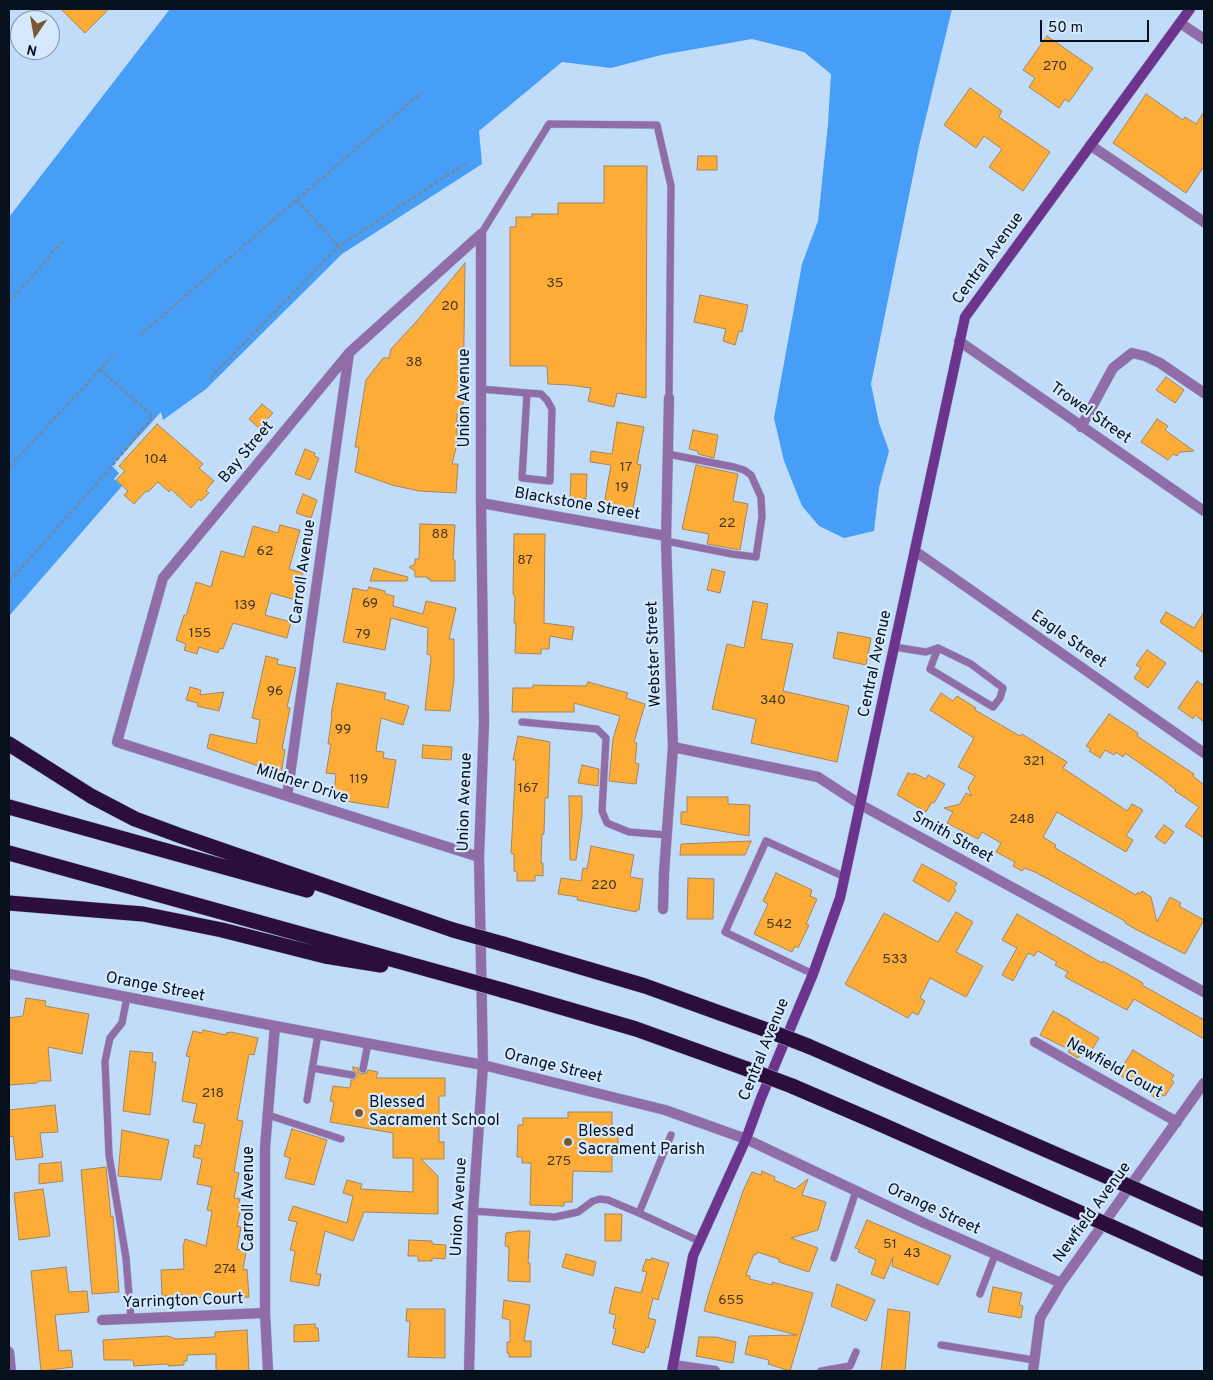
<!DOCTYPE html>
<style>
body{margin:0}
#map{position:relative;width:1213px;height:1380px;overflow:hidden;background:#c1dcf9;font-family:Overpass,sans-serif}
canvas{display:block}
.frame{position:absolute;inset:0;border:10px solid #06111d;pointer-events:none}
.north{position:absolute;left:10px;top:10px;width:50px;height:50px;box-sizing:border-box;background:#d4e8fe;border:1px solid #8292a4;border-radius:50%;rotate:192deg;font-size:14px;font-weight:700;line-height:20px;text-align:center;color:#06111d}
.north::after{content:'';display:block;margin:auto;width:18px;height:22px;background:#79582f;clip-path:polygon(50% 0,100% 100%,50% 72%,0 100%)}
.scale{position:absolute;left:1040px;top:20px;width:109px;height:22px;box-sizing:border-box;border:2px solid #06111d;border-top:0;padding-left:6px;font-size:15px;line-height:18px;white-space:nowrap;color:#06111d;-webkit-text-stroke:4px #d4e8fe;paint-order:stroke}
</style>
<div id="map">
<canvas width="1213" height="1380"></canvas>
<div class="frame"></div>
<div class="north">N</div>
<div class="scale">50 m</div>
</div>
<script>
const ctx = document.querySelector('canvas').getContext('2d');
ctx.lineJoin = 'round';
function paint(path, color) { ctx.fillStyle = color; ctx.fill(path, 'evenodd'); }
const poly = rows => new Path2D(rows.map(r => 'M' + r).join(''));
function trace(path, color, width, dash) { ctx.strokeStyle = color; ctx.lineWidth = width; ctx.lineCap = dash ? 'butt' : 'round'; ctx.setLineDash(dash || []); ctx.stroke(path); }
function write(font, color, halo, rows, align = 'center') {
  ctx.font = font + ' Overpass,sans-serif'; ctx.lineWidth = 4.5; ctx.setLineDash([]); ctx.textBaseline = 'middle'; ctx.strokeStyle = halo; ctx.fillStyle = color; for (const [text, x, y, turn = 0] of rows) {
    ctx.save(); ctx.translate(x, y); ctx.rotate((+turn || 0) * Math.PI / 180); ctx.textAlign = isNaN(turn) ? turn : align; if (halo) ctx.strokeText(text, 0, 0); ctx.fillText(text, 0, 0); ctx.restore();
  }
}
const water = poly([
 [170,9,952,9,919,146,871,384,879,423,889,451,879,488,874,531,844,538,819,526,802,506,784,461,774,418,802,264,818,221,828,124,831,74,804,52,752,39,661,55,611,68,562,62,479,131,482,164,342,254,206,389,163,420,161,412,112,466,119,473,114,479,122,486,9,616,9,217]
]);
const building = poly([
 [61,9,109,9,85,33,61,9],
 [1047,36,1093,68,1069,102,1065,99,1059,108,1029,87,1035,78,1023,70,1047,36],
 [970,88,1002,111,999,117,1050,152,1023,191,989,167,1002,149,984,136,976,148,944,125,970,88],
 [1146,94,1183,120,1185,117,1196,124,1204,112,1204,166,1186,193,1113,143,1146,94],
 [698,156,717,156,717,170,697,170,698,156],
 [604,166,647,166,646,398,617,393,614,407,588,401,591,388,569,385,548,384,547,366,510,366,510,227,516,227,516,217,532,217,532,214,558,214,558,203,604,203,604,166],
 [465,263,463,414,457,414,457,444,452,464,458,464,456,493,419,491,392,485,355,472,359,447,355,447,366,380,383,358,389,358,391,349,416,322,465,263],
 [700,295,748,305,742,332,739,331,735,345,723,341,726,329,694,322,700,295],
 [1166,377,1184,390,1175,403,1156,390,1166,377],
 [262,404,273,413,259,428,249,419,262,404],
 [1157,419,1168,426,1165,430,1194,451,1180,452,1177,456,1173,454,1168,460,1141,442,1157,419],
 [617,422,644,427,637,464,641,465,632,514,606,510,607,504,604,504,611,465,590,462,591,451,612,454,617,422],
 [157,424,203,464,199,468,214,481,206,490,209,493,201,501,199,499,191,508,171,489,169,492,158,482,148,492,146,491,134,504,124,495,128,491,116,480,125,471,119,466,157,424],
 [693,430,718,435,714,458,698,454,698,451,689,449,693,430],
 [305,449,315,453,314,456,319,458,310,480,295,474,305,449],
 [696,465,738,474,733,501,748,504,740,550,707,544,709,534,682,529,696,465],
 [571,474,587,474,586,499,570,498,571,474],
 [303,494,317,500,311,518,296,513,303,494],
 [420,524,455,525,453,560,455,560,455,581,430,581,431,579,428,579,428,577,415,577,415,571,409,567,415,564,415,559,419,559,420,524],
 [280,525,300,530,289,569,303,573,296,600,271,593,265,615,291,622,287,638,233,623,223,649,220,648,218,653,199,647,197,654,184,650,186,644,176,640,184,615,186,616,196,582,211,587,221,551,244,557,253,526,278,533,280,525],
 [514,534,545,534,544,623,574,627,572,640,550,636,549,649,541,649,541,654,515,653,516,623,514,623,515,597,513,594,514,534],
 [374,568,408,577,407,581,370,581,374,568],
 [712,569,725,572,720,593,707,590,712,569],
 [369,587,385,591,385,594,394,596,393,606,423,614,426,601,456,608,449,639,454,639,454,679,450,711,425,710,431,658,430,655,427,654,428,628,391,618,385,650,343,642,353,588,367,591,369,587],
 [753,601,768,604,761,639,793,644,783,691,849,706,837,762,751,743,756,719,712,709,727,644,744,648,753,601],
 [1166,612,1194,628,1204,612,1204,653,1160,622,1166,612],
 [838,632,871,638,866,665,833,658,838,632],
 [1147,650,1166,663,1148,688,1134,678,1141,668,1136,665,1147,650],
 [266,656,278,659,277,664,296,668,287,707,290,708,282,749,285,750,281,774,207,748,210,734,256,744,260,720,252,718,266,656],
 [1197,681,1204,686,1204,722,1195,715,1193,719,1178,708,1197,681],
 [588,682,628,693,626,698,645,704,634,742,637,743,635,763,639,764,636,784,609,781,613,739,620,716,574,703,574,712,512,712,513,688,533,688,533,685,586,686,588,682],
 [337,683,386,693,384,699,409,706,403,725,381,718,376,751,384,752,383,758,396,760,388,808,333,799,336,774,326,773,331,744,328,744,332,716,331,715,337,683],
 [190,687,201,690,200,695,224,692,219,711,197,706,198,703,186,700,190,687],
 [941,693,953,701,957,696,976,708,975,710,1020,736,1022,734,1067,762,1063,768,1127,811,1132,804,1143,810,1126,836,1133,840,1126,852,1057,812,1043,837,1056,845,1055,848,1136,895,1138,892,1140,894,1142,891,1151,897,1157,922,1170,897,1181,903,1179,906,1204,920,1185,954,1137,930,1125,923,1125,921,1035,872,1024,868,1022,871,1013,866,1015,862,996,852,1001,843,982,832,978,839,947,823,953,812,944,808,960,804,966,793,972,796,968,788,975,776,958,767,974,738,930,710,941,693],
 [1109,714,1138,733,1137,736,1194,774,1193,776,1204,785,1204,838,1185,826,1199,807,1175,791,1176,790,1161,778,1125,753,1123,757,1116,752,1114,755,1105,750,1100,758,1089,751,1091,749,1086,746,1109,714],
 [518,736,550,742,548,798,545,798,544,834,542,834,541,863,543,863,543,876,535,875,535,881,517,881,517,872,514,871,514,854,511,853,516,760,513,760,518,736],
 [423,745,452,747,451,760,422,758,423,745],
 [582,765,599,769,598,786,578,783,582,765],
 [908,773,913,775,914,773,926,779,928,775,945,784,934,803,932,802,926,812,897,795,908,773],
 [569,796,582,796,582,816,576,860,570,860,569,796],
 [687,797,728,797,728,804,750,805,749,836,681,824,681,812,687,812,687,797],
 [1164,825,1174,832,1165,844,1155,837,1164,825],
 [751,841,745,855,680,855,681,844,751,841],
 [591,846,634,855,630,877,643,879,639,910,636,910,636,912,577,900,578,897,558,894,561,878,581,881,583,868,587,869,591,846],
 [922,864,957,883,954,889,956,890,949,902,913,881,922,864],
 [776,873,812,890,810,896,817,899,806,924,809,925,798,948,795,946,792,952,754,934,768,904,763,901,776,873],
 [688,878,714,879,713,919,687,919,688,878],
 [956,912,973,922,956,952,983,966,966,997,930,978,920,998,925,1001,918,1015,912,1012,908,1018,845,984,884,913,938,942,956,912],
 [1017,914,1102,963,1103,961,1120,970,1143,983,1142,985,1204,1020,1204,1039,1134,999,1127,1010,1065,977,1068,972,1055,965,1057,962,1038,951,1034,956,1028,953,1013,981,1002,975,1017,948,1002,940,1017,914],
 [26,998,46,1001,45,1006,89,1014,82,1054,48,1047,51,1081,38,1081,37,1083,9,1085,9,1018,23,1016,26,998],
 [1053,1011,1070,1020,1070,1021,1099,1038,1087,1058,1081,1055,1078,1058,1068,1052,1070,1050,1040,1035,1053,1011],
 [203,1030,226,1035,226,1033,231,1032,258,1038,254,1055,249,1054,237,1120,243,1121,234,1172,239,1173,234,1198,240,1199,238,1207,241,1208,237,1226,241,1227,237,1249,246,1252,243,1270,247,1269,249,1297,212,1299,211,1297,186,1298,186,1295,162,1296,161,1270,184,1269,183,1247,185,1239,206,1246,212,1211,207,1210,212,1187,197,1184,202,1159,193,1157,195,1145,201,1146,205,1124,193,1122,197,1104,182,1101,190,1057,186,1056,193,1031,202,1033,203,1030],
 [1133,1050,1174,1075,1171,1080,1174,1082,1165,1096,1163,1095,1159,1100,1118,1074,1133,1050],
 [130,1051,153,1053,152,1062,156,1062,150,1115,123,1111,130,1051],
 [353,1067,358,1068,359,1073,362,1074,367,1073,368,1070,378,1072,376,1078,445,1078,445,1096,439,1096,439,1142,444,1142,444,1159,421,1159,438,1176,438,1214,364,1212,353,1241,325,1231,316,1274,321,1274,319,1286,290,1281,295,1251,290,1250,297,1222,288,1220,293,1206,347,1223,353,1196,343,1193,347,1180,362,1184,360,1189,413,1192,413,1158,393,1158,393,1133,330,1122,334,1102,330,1101,333,1086,350,1088,351,1080,354,1080,357,1076,357,1073,353,1070,353,1067],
 [55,1105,58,1132,40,1133,43,1157,16,1160,13,1136,9,1137,9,1110,55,1105],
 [568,1112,612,1112,612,1129,618,1135,618,1150,612,1156,612,1172,573,1171,572,1202,564,1202,564,1206,530,1205,531,1163,522,1163,522,1157,517,1157,518,1125,523,1125,523,1118,568,1118,568,1112],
 [292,1129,327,1140,314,1185,285,1178,290,1158,284,1156,292,1129],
 [122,1130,169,1140,161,1180,118,1176,122,1130],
 [61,1162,63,1181,39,1184,39,1164,61,1162],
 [106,1167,111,1217,113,1216,119,1292,92,1294,81,1170,106,1167],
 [762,1171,775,1177,774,1180,795,1189,808,1179,802,1195,826,1202,818,1230,791,1238,818,1248,809,1272,779,1262,779,1259,757,1252,756,1255,754,1254,746,1275,750,1276,750,1279,772,1285,772,1282,813,1293,790,1371,768,1364,769,1360,745,1354,749,1336,797,1335,704,1311,709,1293,743,1191,752,1172,761,1175,762,1171],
 [43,1189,50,1236,19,1240,14,1193,43,1189],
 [605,1214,622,1214,621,1241,605,1241,605,1214],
 [867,1220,951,1256,938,1285,892,1266,893,1257,884,1279,871,1274,876,1260,858,1252,860,1250,855,1248,867,1220],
 [519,1231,530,1231,528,1263,530,1263,530,1282,508,1281,509,1247,505,1246,506,1233,519,1231],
 [409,1240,432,1241,432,1244,446,1245,445,1259,432,1258,432,1261,418,1261,418,1256,408,1256,409,1240],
 [566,1254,596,1262,593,1276,562,1267,566,1254],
 [652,1258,669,1263,658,1300,653,1298,648,1318,656,1320,648,1348,646,1347,644,1353,612,1344,616,1329,613,1328,616,1315,609,1313,615,1287,641,1293,647,1272,642,1271,646,1259,651,1260,652,1258],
 [66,1267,69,1292,87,1291,89,1312,55,1315,59,1351,71,1350,73,1367,41,1371,31,1271,66,1267],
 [837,1284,875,1300,866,1321,831,1306,837,1284],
 [993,1287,1022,1293,1019,1305,1023,1306,1021,1318,988,1312,993,1287],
 [504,1300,530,1305,524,1341,531,1341,531,1357,509,1357,509,1353,507,1353,507,1342,510,1342,510,1320,502,1318,504,1300],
 [407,1309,445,1309,445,1358,408,1357,410,1321,406,1321,407,1309],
 [888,1309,910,1312,905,1371,881,1371,888,1309],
 [315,1324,315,1328,318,1328,319,1341,294,1342,294,1325,315,1324],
 [247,1330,249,1371,216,1371,216,1354,187,1355,187,1361,184,1361,184,1365,168,1366,168,1364,134,1366,133,1360,104,1360,103,1340,168,1336,176,1339,215,1337,215,1332,247,1330],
 [699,1337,716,1337,736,1342,733,1363,696,1356,699,1337]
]);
const path = poly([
 [297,200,343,251],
 [9,303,62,242],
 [140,335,422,92],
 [210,378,339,246,468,162],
 [9,467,113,356],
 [9,582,106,473,153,416,100,370]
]);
const lane = poly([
 [481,234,549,124,657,125,671,186,669,398],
 [481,389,527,393,541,394,547,400,552,409,550,481,522,478,527,393],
 [666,541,732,554,756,557,762,517,761,497,751,475,744,470,734,467,668,454],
 [894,647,926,652,938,648,971,664,1003,688,1000,698,993,707,930,669,938,648],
 [522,722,597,729,606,738,602,811,607,823,629,832,667,835],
 [813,974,725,932,766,841,845,877],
 [127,997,122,1023,110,1038,105,1061,109,1155,126,1258,131,1319],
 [312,1068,352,1075],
 [363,1069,368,1043],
 [307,1100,318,1034],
 [268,1115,341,1139],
 [473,1211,555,1217,578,1212,593,1201,600,1199,608,1200,639,1213,671,1135],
 [639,1213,699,1241],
 [834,1258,856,1191],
 [980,1294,995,1255],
 [941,1345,1034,1360],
 [821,1371,850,1366,856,1352]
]);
const street = poly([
 [1180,23,1204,39],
 [1090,145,1204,222],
 [959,341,1204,511],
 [1081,427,1113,368,1132,353,1145,356,1160,363,1204,393],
 [481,503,666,536],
 [915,551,1204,753],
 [673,747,818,777,861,805,1204,992],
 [287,796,349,353],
 [479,857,117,742,163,578,350,352,481,234],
 [663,909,664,873,673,747,666,541,669,398],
 [9,974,275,1026,483,1065,665,1110,746,1139,924,1223,1061,1283],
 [1035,1042,1177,1122],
 [102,1320,265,1313],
 [9,1352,11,1371],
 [673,1365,715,1371],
 [268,1371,265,1313,265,1148,275,1026],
 [469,1371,473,1211,483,1065,479,857,484,722,481,503,481,234],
 [1033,1371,1040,1318,1061,1283,1204,1083]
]);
const secondary = poly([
 [672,1371,693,1256,746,1139,761,1098,813,974,840,898,965,317,1190,9]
]);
const highway = poly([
 [9,744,91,796,135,819,181,836,453,930],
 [9,807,307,890],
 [9,853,452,976],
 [9,903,143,914,222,930,325,956,381,965],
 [503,944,645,986,764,1029],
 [502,990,636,1029,747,1069],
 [808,1046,1108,1177],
 [792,1086,878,1123,1083,1214],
 [1155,1198,1204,1220],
 [1130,1235,1204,1269]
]);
const highwayBridge = poly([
 [453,930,503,944],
 [452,976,502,990],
 [764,1029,808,1046],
 [747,1069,792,1086],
 [1108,1177,1155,1198],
 [1083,1214,1130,1235]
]);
const markers = [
 [359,1113,5,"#79582f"],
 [568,1142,5,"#79582f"]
];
const numberNames = [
 ["270",1055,67],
 ["35",555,284],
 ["20",450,307],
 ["38",414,363],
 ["104",156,460],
 ["17",626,468],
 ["19",622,488],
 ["22",727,524],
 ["88",440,535],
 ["62",265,552],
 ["87",525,561],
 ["69",370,604],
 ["139",245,606],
 ["155",200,634],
 ["79",363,635],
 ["96",275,692],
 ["340",773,701],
 ["99",343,730],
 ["321",1034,762],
 ["119",359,780],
 ["167",528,789],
 ["248",1022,820],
 ["220",604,886],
 ["542",779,925],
 ["533",895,960],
 ["218",213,1094],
 ["275",559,1162],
 ["51",890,1245],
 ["43",912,1254],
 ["274",225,1270],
 ["655",731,1301]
];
const streetNames = [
 ["Central Avenue",989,259,-54],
 ["Union Avenue",466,398,-90],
 ["Trowel Street",1090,414,35],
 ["Bay Street",247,453,-50],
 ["Blackstone Street",577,505,10],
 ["Carroll Avenue",304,572,-82],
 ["Eagle Street",1068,640,35],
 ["Webster Street",655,654,-92],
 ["Central Avenue",876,664,-78],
 ["Mildner Drive",302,785,18],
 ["Union Avenue",466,802,-88],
 ["Smith Street",952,838,29],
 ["Orange Street",155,988,11],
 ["Central Avenue",765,1050,-68],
 ["Orange Street",553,1067,14],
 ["Newfield Court",1114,1069,29],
 ["Carroll Avenue",250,1199,-90],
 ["Union Avenue",460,1207,-87],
 ["Orange Street",933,1210,25],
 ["Newfield Avenue",1093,1213,-54],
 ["Yarrington Court",183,1302,-2]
];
const poiNames = [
 ["Blessed",369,1104],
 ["Sacrament School",369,1122],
 ["Blessed",578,1133],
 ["Sacrament Parish",578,1151]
];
paint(water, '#469ef6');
paint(building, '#fdad37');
trace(building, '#a38561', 1);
trace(lane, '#9fb7d1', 8);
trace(street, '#9fb7d1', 11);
trace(secondary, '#9fb7d1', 11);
trace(highway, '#9fb7d1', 16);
trace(path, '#74889e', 2.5, [4, 2.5]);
trace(lane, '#916da8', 7);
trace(street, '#916da8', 10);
trace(secondary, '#6d348d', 10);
trace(highway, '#2b0e3b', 15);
trace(highwayBridge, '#9fb7d1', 16, []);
trace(highwayBridge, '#2b0e3b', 15);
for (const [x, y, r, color] of markers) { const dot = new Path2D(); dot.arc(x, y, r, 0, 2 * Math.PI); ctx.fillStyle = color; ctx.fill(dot); trace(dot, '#d4e8fe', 2); }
write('14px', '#443824', null, numberNames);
write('16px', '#06111d', '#d4e8fe', streetNames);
write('16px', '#06111d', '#d4e8fe', poiNames, 'left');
</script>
